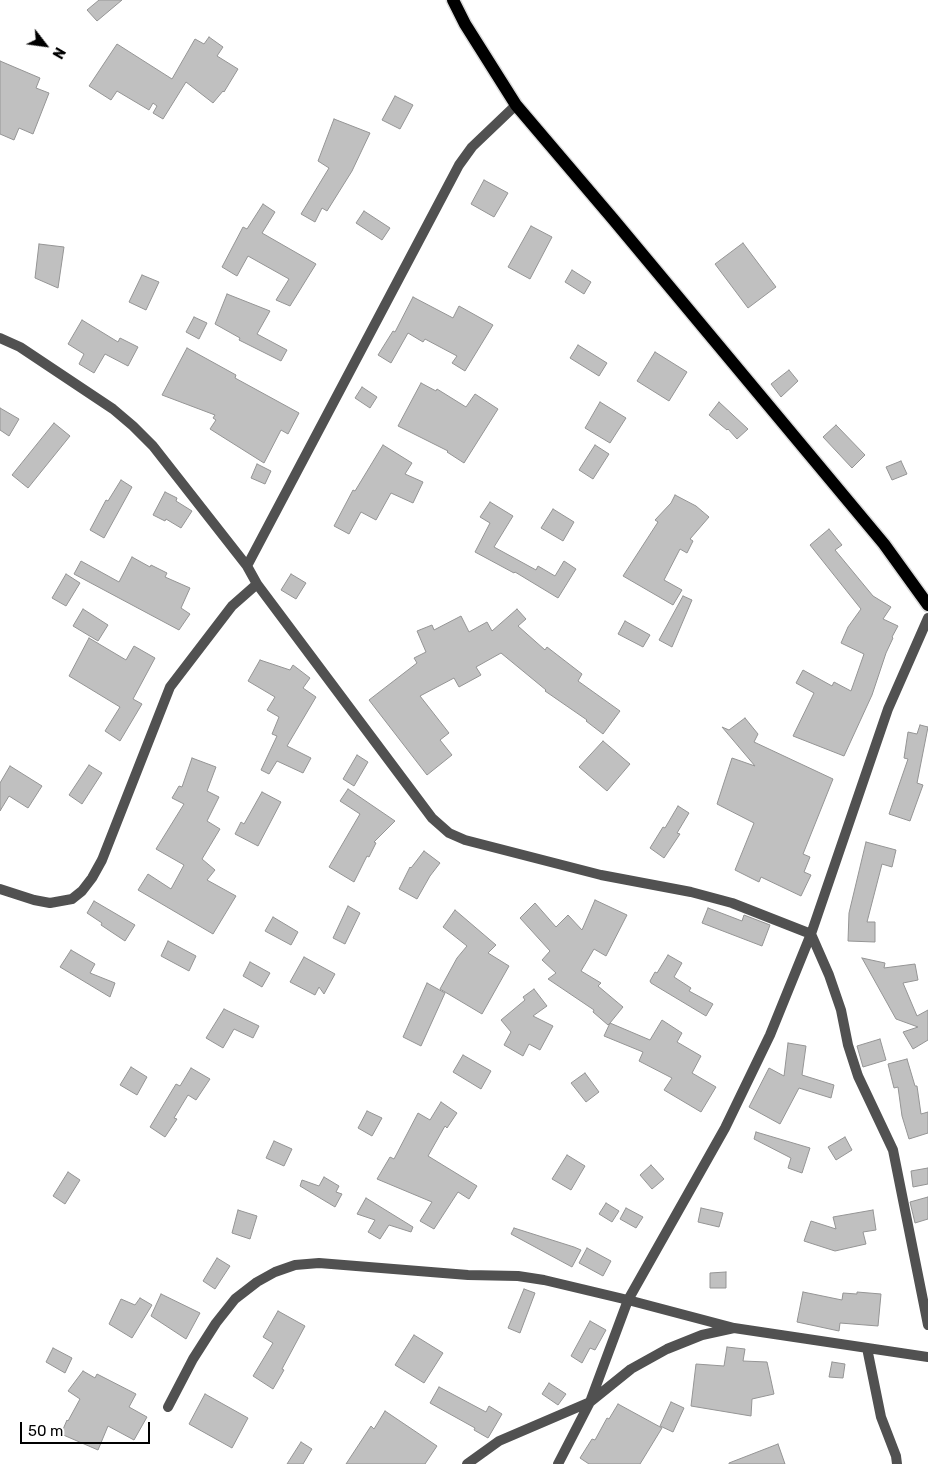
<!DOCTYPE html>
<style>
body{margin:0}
#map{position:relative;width:928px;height:1464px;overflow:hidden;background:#fff;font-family:Rubik,sans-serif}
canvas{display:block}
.north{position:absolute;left:20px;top:20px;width:50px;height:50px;-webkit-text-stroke:4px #fff;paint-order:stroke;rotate:120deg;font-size:14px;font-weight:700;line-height:20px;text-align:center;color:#000}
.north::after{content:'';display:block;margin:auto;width:18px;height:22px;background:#000;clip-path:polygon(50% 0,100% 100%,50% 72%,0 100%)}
.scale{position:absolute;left:20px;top:1422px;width:130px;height:22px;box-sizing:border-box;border:2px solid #000;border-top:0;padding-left:6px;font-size:15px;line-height:18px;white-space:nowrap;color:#000;-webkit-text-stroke:4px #fff;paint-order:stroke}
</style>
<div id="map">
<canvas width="928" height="1464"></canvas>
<div class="north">N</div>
<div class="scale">50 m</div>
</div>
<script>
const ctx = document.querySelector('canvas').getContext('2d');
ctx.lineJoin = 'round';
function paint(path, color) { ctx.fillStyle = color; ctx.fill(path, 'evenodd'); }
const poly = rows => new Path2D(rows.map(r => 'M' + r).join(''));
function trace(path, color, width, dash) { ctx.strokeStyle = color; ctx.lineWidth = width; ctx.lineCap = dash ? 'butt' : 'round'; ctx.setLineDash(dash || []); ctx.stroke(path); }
const building = poly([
 [99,0,122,0,97,21,87,10,99,0],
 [209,37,223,47,217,56,238,69,224,92,223,91,213,103,186,82,163,119,153,113,157,106,153,103,149,110,117,91,111,100,89,86,117,44,172,79,195,39,204,44,209,37],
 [0,61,40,78,36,88,49,93,33,134,19,128,14,140,0,134,0,61],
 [395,96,413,105,400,129,382,120,395,96],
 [334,119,370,133,352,171,327,211,322,208,315,222,301,214,329,168,318,161,334,119],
 [484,180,508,193,494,217,471,204,484,180],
 [263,204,275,212,262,233,316,264,290,306,276,300,289,279,248,256,237,276,222,267,243,227,247,229,263,204],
 [364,211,390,228,382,240,356,223,364,211],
 [531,226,552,237,530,279,508,267,531,226],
 [743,243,776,287,748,308,715,264,743,243],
 [39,244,64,247,58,288,35,278,39,244],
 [572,270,591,282,584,294,565,282,572,270],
 [142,275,159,282,146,310,129,302,142,275],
 [227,294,270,311,257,334,287,350,281,361,239,340,240,338,215,324,227,294],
 [413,297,453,318,459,306,493,325,465,371,452,363,457,356,425,339,423,342,408,333,391,363,378,355,393,331,395,332,413,297],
 [194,317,207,323,199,339,186,332,194,317],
 [82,320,118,342,120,338,138,347,128,366,105,354,94,373,79,364,84,354,68,344,82,320],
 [578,345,607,363,599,376,570,358,578,345],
 [187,348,236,375,235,378,299,413,288,434,281,430,264,463,210,429,216,420,213,418,215,415,162,395,187,348],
 [655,352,687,372,669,401,637,381,655,352],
 [789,370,798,381,781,397,771,384,789,370],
 [421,383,436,391,437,389,466,407,475,394,498,409,464,463,447,452,448,451,398,426,421,383],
 [362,387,377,397,370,408,355,398,362,387],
 [600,402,626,418,610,443,585,428,600,402],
 [719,402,748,429,737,439,728,429,727,430,709,415,719,402],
 [0,408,19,419,9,436,0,430,0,408],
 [54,423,70,436,28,488,12,475,54,423],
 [836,425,865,455,852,468,823,437,836,425],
 [383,445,412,463,405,474,423,482,413,503,391,493,376,520,361,512,349,534,334,526,353,490,355,491,383,445],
 [595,445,609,454,593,479,579,470,595,445],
 [901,461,907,474,892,480,886,467,901,461],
 [257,464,271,471,265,484,251,478,257,464],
 [121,480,132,487,104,538,90,530,106,500,108,501,121,480],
 [165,492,177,498,176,501,192,511,181,528,166,519,165,521,153,515,165,492],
 [675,495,696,506,709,517,690,539,693,541,687,553,680,549,664,580,682,590,673,605,623,576,658,522,655,520,671,503,675,495],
 [490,502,513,516,494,547,536,570,538,566,555,576,564,561,576,569,558,598,515,572,514,573,475,552,490,523,480,517,490,502],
 [553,509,574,522,563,541,541,528,553,509],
 [829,529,842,545,835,550,873,596,891,607,883,619,898,626,892,637,893,638,886,653,872,695,844,756,793,736,814,693,796,683,803,670,832,686,834,682,851,691,864,654,841,643,848,627,861,609,810,545,829,529],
 [132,557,150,567,151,565,167,573,165,577,190,588,181,608,190,614,179,630,74,574,81,561,119,582,132,557],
 [66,574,80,583,66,606,52,598,66,574],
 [291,574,306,583,296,599,281,590,291,574],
 [683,596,692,600,672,647,659,640,683,596],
 [83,609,108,625,98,641,73,626,83,609],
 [517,609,526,619,518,626,545,650,547,647,582,674,578,681,620,711,603,734,586,721,587,720,545,691,546,690,501,653,476,667,481,675,459,687,454,678,420,696,449,733,440,740,452,755,427,775,369,700,417,663,414,658,426,652,417,631,432,625,434,630,461,616,469,632,487,622,492,631,517,609],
 [625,621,650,635,643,647,618,634,625,621],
 [89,638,126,660,134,646,155,658,133,699,142,704,120,741,105,731,120,707,69,676,89,638],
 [260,660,290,670,293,665,310,678,303,688,316,697,287,746,311,758,303,773,277,761,269,774,261,770,277,736,272,734,279,717,267,710,275,697,248,681,260,660],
 [745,718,758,734,754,742,833,779,803,854,810,857,804,872,811,875,801,896,761,877,759,882,735,870,754,823,717,804,732,758,755,766,722,727,729,730,745,718],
 [920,725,928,727,917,783,923,785,910,821,889,814,908,759,904,758,908,732,917,734,920,725],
 [603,741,630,764,607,791,579,767,603,741],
 [357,755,368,762,354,786,343,779,357,755],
 [192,758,216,767,207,791,219,797,207,821,220,829,202,859,215,870,207,880,236,896,213,934,138,890,148,874,171,889,184,865,156,849,184,804,172,798,179,786,182,787,192,758],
 [89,765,102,773,82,804,69,795,89,765],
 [10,766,42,786,28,808,9,796,0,811,0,783,10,766],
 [348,789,395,821,374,842,376,843,369,857,367,856,354,882,329,867,360,814,340,801,348,789],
 [262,792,281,802,258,846,235,834,241,822,244,824,262,792],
 [678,806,689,813,677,833,680,834,664,858,650,848,663,827,665,828,678,806],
 [866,842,896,850,892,867,882,864,867,922,875,922,875,942,848,941,849,913,866,842],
 [424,851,440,863,430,876,417,899,399,889,410,867,411,868,424,851],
 [595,900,627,915,606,956,594,949,581,971,601,983,598,986,623,1007,610,1023,650,1040,662,1020,682,1033,677,1042,701,1056,692,1073,716,1087,701,1112,664,1090,672,1078,639,1061,643,1052,604,1036,610,1023,608,1025,593,1012,594,1010,548,979,556,973,542,960,550,951,520,918,535,903,556,927,568,915,582,930,595,900],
 [94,901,135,925,125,941,101,925,102,923,87,913,94,901],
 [348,906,360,913,345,944,333,938,348,906],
 [708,908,742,921,744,915,770,925,762,946,702,923,708,908],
 [455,910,496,945,488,953,509,966,482,1014,440,989,457,958,467,946,443,927,455,910],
 [273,917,298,932,291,945,265,931,273,917],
 [168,941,196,956,189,971,161,956,168,941],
 [71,950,95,964,90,973,115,983,110,997,60,967,71,950],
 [668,955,682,963,674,977,691,988,689,991,713,1004,706,1016,651,983,650,981,655,972,657,973,668,955],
 [304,957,335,974,324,994,319,987,315,995,290,982,304,957],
 [862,958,885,963,884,968,915,964,918,980,903,983,917,1016,928,1010,928,1040,913,1049,903,1032,918,1027,896,1019,862,958],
 [250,962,270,973,262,987,243,976,250,962],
 [427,983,445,993,421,1046,403,1037,427,983],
 [534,989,547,1006,533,1016,553,1026,540,1050,529,1044,523,1056,504,1045,511,1032,501,1020,525,1000,523,997,534,989],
 [224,1009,259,1026,253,1038,234,1029,223,1048,206,1038,224,1009],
 [880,1039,886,1060,863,1067,857,1046,880,1039],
 [788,1043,806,1046,802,1075,834,1085,831,1098,799,1088,780,1124,749,1107,769,1068,784,1076,788,1043],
 [463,1055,491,1071,481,1089,453,1072,463,1055],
 [907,1059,915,1086,917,1086,921,1114,928,1112,928,1133,909,1139,902,1116,898,1087,894,1088,888,1064,907,1059],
 [131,1067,147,1077,137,1095,120,1085,131,1067],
 [191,1068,210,1079,196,1100,188,1095,174,1118,177,1119,165,1137,150,1127,176,1084,180,1086,191,1068],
 [585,1073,599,1092,586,1102,571,1083,585,1073],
 [441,1102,457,1113,447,1128,445,1126,428,1156,477,1186,469,1199,458,1192,434,1229,420,1221,432,1202,377,1179,390,1157,394,1159,418,1113,430,1120,441,1102],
 [367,1111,382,1118,372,1136,358,1128,367,1111],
 [756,1132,810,1148,802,1173,788,1168,791,1158,754,1139,756,1132],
 [845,1137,852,1150,836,1160,828,1147,845,1137],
 [274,1141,292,1149,284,1166,266,1158,274,1141],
 [567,1155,585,1166,571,1190,552,1179,567,1155],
 [651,1165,664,1179,652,1189,640,1175,651,1165],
 [928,1168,928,1184,913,1187,911,1171,928,1168],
 [68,1172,80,1180,65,1204,53,1196,68,1172],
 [324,1177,339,1186,336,1192,342,1194,335,1207,300,1186,302,1180,319,1186,324,1177],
 [928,1197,928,1219,915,1223,910,1202,928,1197],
 [366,1198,413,1227,411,1232,389,1225,380,1239,368,1232,375,1220,357,1214,366,1198],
 [606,1203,619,1211,612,1222,599,1214,606,1203],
 [626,1208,643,1217,636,1228,620,1219,626,1208],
 [701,1208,723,1213,719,1227,698,1222,701,1208],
 [238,1210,257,1216,250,1239,232,1233,238,1210],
 [873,1210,876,1230,863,1232,866,1244,835,1251,804,1241,811,1221,836,1229,833,1217,873,1210],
 [514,1228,574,1247,581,1250,572,1267,511,1234,514,1228],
 [587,1248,611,1261,603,1276,579,1263,587,1248],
 [217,1258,230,1266,215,1289,203,1281,217,1258],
 [726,1272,726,1288,710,1288,710,1273,726,1272],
 [524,1289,535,1293,520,1333,508,1328,524,1289],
 [803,1292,842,1300,843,1293,857,1294,857,1292,881,1294,878,1326,840,1323,839,1331,797,1322,803,1292],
 [161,1294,200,1313,186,1339,151,1316,161,1294],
 [140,1298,152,1305,132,1338,109,1324,121,1299,135,1305,140,1298],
 [278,1311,305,1326,282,1369,284,1370,273,1389,253,1376,273,1343,263,1337,278,1311],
 [590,1321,606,1330,595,1350,590,1348,582,1363,571,1356,590,1321],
 [414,1335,443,1353,424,1383,395,1365,414,1335],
 [727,1347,745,1349,743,1361,767,1362,774,1394,752,1399,751,1416,691,1406,696,1364,724,1366,727,1347],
 [53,1348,72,1358,65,1373,46,1362,53,1348],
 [832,1362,845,1364,843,1378,829,1377,832,1362],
 [83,1371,95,1378,97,1374,136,1394,129,1407,147,1417,134,1440,108,1426,98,1450,61,1434,67,1420,68,1421,80,1399,68,1391,83,1371],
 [549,1383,566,1394,558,1405,542,1394,549,1383],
 [439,1387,486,1412,489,1406,502,1414,488,1438,474,1430,475,1428,430,1403,439,1387],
 [205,1394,248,1418,232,1448,189,1424,205,1394],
 [671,1402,684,1408,673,1432,660,1426,671,1402],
 [618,1404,662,1428,640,1464,589,1464,580,1458,592,1439,595,1440,607,1418,609,1419,618,1404],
 [385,1411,437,1446,425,1464,346,1464,371,1426,374,1429,385,1411],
 [301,1442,312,1449,303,1464,287,1464,301,1442],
 [778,1444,785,1464,729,1464,729,1463,778,1444]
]);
const minor = poly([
 [0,338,20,347,113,409,133,426,153,446,247,566,257,584,432,818,449,833,465,840,601,875,691,892,732,903,811,934,770,1035,725,1128,628,1300,590,1402,499,1441,467,1464],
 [247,566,459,165,472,147,516,105],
 [928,618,888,709,811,934,829,975,841,1010,848,1045,858,1076,893,1150,928,1325],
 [0,889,34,900,50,903,72,899,82,891,92,878,102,860,170,687,232,606,257,584],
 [867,1348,881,1417,896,1456,897,1464],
 [168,1407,193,1359,216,1323,235,1299,257,1282,275,1272,295,1265,319,1263,468,1275,518,1276,544,1280,628,1300,734,1328],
 [558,1464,590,1402,631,1369,667,1349,702,1335,734,1328,928,1357]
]);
const primary = poly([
 [453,0,465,24,516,105,613,219,884,544,928,605]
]);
paint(building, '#c0c0c0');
trace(building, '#959595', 1);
trace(primary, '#dbdbdb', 15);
trace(minor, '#515151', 10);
trace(primary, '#000', 12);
</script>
